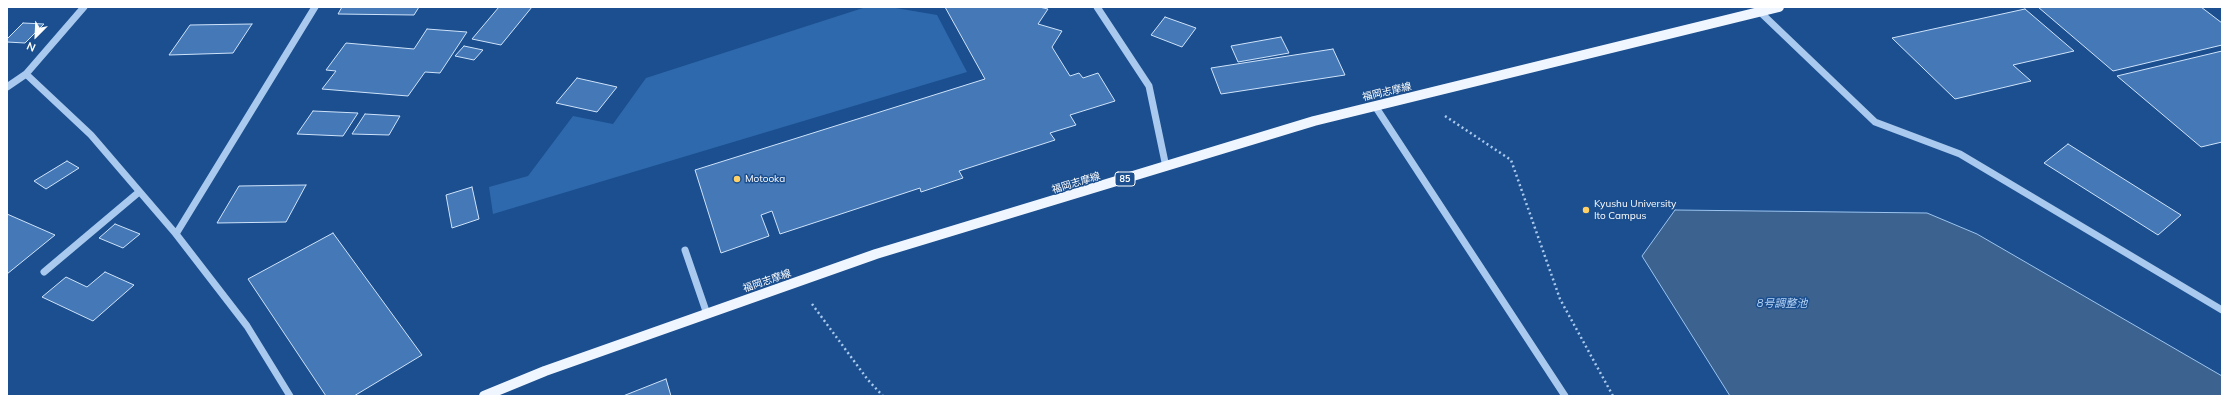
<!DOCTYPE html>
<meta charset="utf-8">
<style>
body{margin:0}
#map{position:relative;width:2229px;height:403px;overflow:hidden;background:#1b4f8f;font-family:Mulish,sans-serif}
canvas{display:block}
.frame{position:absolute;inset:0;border:8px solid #fff;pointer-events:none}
.north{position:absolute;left:16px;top:16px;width:40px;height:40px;-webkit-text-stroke:3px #1b4f8f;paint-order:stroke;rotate:204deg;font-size:11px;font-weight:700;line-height:16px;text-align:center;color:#fff}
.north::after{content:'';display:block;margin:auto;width:14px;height:18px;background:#fff;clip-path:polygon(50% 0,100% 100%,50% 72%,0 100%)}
</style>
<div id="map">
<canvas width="2229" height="403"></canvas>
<div class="frame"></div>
<div class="north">N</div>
</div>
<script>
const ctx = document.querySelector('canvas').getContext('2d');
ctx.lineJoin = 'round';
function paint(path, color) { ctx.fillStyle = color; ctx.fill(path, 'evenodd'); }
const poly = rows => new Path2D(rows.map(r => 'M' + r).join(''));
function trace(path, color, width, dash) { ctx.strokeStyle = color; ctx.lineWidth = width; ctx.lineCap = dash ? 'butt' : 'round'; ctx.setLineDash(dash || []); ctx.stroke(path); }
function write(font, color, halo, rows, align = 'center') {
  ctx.font = font + ' Mulish,"Noto Sans JP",sans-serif'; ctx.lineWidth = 3; ctx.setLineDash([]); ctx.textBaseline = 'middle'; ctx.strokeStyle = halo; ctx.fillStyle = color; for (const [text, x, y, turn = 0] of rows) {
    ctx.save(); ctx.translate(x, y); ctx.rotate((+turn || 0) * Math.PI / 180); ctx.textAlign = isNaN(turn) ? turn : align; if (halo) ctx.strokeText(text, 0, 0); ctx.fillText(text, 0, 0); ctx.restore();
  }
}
const green = poly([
 [866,7,890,7,937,15,967,72,493,214,489,187,528,176,573,116,613,124,646,78]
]);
const water = poly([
 [1675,210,1927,213,1977,234,2222,376,2222,396,1730,396,1642,256,1675,210]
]);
const building = poly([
 [342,7,419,7,414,15,338,14,342,7],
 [499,7,532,7,501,45,472,39,499,7],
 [945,7,1039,7,1048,9,1038,24,1062,31,1052,47,1070,76,1079,73,1083,78,1098,73,1115,101,1070,115,1076,125,1050,133,1055,140,959,171,963,178,921,192,920,188,780,234,772,211,761,215,769,236,721,253,695,170,985,79,945,7],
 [2038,7,2201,7,2222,23,2222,45,2113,71,2038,7],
 [2025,9,2074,51,2013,65,2031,81,1955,99,1892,38,2025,9],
 [1165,17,1196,28,1182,47,1151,35,1165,17],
 [23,23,44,24,25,43,7,42,7,39,23,23],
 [252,24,233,53,169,55,190,25,252,24],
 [427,29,467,32,440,73,425,72,408,96,322,89,336,71,326,70,346,43,414,49,427,29],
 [1281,37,1289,53,1238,62,1231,46,1281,37],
 [464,46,483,50,474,60,455,56,464,46],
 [1333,49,1345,75,1221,94,1211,68,1333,49],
 [2222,51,2222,142,2201,147,2117,76,2222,51],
 [577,78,617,87,597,112,556,103,577,78],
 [313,111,358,113,343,136,297,134,313,111],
 [365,114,400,116,389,135,352,134,365,114],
 [2068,144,2181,215,2158,235,2044,163,2068,144],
 [67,161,79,168,46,189,34,181,67,161],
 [306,185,286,222,217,223,239,186,306,185],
 [472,187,479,219,452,228,446,195,472,187],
 [7,214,55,235,7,274,7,214],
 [115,224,140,234,123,248,99,238,115,224],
 [333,233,422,355,354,396,326,396,248,279,333,233],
 [105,272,134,285,93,321,42,297,66,277,87,287,105,272],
 [666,379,671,396,623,396,666,379]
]);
const path = poly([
 [1445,116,1511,160,1560,299,1613,396],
 [812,304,868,380,883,396]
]);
const minor = poly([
 [1097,7,1149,86,1166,167],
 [1759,11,1875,122,1960,154,2222,310],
 [26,74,91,135,176,234,247,326,290,396],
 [7,87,26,74,84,7],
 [1375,106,1565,396],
 [176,234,315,7],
 [685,250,707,314],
 [44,272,139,192]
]);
const major = poly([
 [484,396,545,371,876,254,1314,121,1779,7]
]);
const markers = [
 [737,179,4,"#ffd166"],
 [1586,210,4,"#ffd166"]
];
const shields = [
 [1125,179,20]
];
const shieldNames = [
 ["85",1125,179]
];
const streetNames = [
 ["福岡志摩線",1387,92,-13],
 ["福岡志摩線",1076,183,-17],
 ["福岡志摩線",767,281,-19]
];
const poiNames = [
 ["Motooka",745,179],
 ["Kyushu University",1594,204],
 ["Ito Campus",1594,216]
];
const waterNames = [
 ["8号調整池",1782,304]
];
paint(green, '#2e69ad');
paint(water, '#3c6290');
trace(water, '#9cc4f0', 1);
paint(building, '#4478b7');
trace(building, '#cfe3fa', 1);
trace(path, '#a9c9ee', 2.5, [2, 3]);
trace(minor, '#a9c9ee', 7);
trace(major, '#f0f6ff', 10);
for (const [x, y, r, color] of markers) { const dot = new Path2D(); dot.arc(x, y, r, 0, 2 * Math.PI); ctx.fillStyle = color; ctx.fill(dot); trace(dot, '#1b4f8f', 1.5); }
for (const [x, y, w] of shields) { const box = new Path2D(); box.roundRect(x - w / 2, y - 7, w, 14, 3); ctx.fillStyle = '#1b4f8f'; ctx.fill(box); trace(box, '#fff', 1); }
write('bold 9px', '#fff', null, shieldNames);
write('10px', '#fff', '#1b4f8f', streetNames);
write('10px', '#fff', '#1b4f8f', poiNames, 'left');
write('italic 11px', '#b5d3f5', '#1b4f8f', waterNames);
</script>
